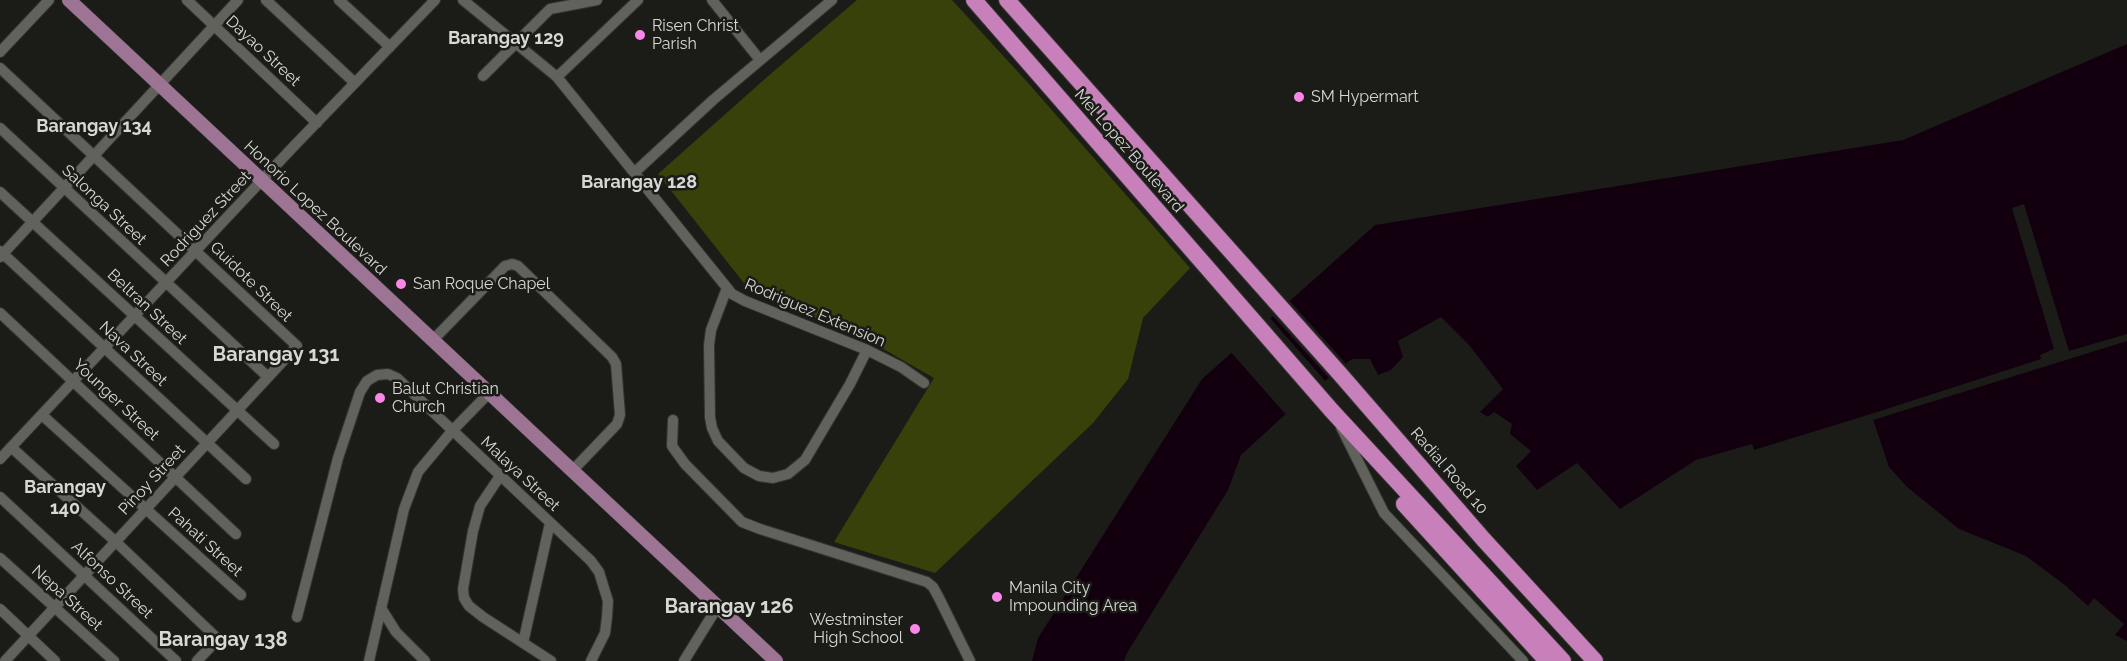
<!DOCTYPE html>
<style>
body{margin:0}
canvas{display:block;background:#1b1c17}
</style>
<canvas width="2127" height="661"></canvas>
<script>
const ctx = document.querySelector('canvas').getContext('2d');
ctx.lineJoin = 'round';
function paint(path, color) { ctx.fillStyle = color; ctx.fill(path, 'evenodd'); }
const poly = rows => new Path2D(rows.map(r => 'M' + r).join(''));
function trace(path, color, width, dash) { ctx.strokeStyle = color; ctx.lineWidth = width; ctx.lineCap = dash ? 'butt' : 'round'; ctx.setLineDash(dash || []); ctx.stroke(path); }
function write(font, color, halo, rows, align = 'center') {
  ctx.font = font + ' Raleway,sans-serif'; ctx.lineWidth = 5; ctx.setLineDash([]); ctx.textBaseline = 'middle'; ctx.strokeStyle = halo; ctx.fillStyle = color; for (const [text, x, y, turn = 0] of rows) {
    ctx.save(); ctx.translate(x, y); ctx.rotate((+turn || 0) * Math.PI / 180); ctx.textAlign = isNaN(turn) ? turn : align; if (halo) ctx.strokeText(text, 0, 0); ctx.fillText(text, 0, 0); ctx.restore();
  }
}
const green = poly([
 [857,0,952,0,1029,84,1190,268,1143,318,1128,379,1093,423,935,573,834,542,934,378,859,335,751,292,658,174,766,78]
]);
const water = poly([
 [2127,44,2127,641,2115,635,2124,624,2094,598,2088,606,2066,586,2026,556,1959,529,1907,487,1889,467,1871,414,1754,450,1752,444,1696,460,1620,509,1577,463,1537,490,1516,466,1531,451,1510,434,1512,424,1494,412,1488,417,1480,412,1503,389,1469,345,1441,317,1398,341,1403,357,1391,370,1378,375,1370,359,1352,359,1300,401,1241,455,1228,490,1127,653,1124,661,1032,661,1038,638,1202,379,1375,225,1903,140]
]);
const pier = poly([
 [2024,204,2069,351,2127,334,2127,341,1873,420,1871,414,2041,359,2040,355,2054,349,2012,208],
 [1288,299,1348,366,1331,380,1271,314],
 [1269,317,1327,383,1288,417,1230,351]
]);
const minor = poly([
 [187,0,317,123],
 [266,0,355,83],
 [339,0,390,47],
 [463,0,557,77,732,294,745,301,867,350,901,367,924,383],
 [712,0,760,60],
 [0,52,49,0],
 [0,68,297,346,5,661],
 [483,76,550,9,597,0],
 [557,77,638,0],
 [0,128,268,377],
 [635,172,713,100,832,0],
 [0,192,274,444],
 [0,251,246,479],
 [0,257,238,0],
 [727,288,711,330,709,345,710,417,712,428,718,441,744,468,759,476,773,478,788,474,805,460,850,384,867,350],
 [0,313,236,534],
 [433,340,505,266,512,264,518,266,612,357,616,364,620,415,617,424,573,470],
 [42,415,241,595],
 [673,420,672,446,685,464,742,522,760,529,927,582,933,587,939,598,970,661],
 [1341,427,1384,513,1523,661],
 [11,447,116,542,218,639,197,661],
 [0,459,294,146,435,0],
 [500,476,480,506,473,531,463,589,464,598,469,606,483,617,551,661],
 [0,497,176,661],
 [0,558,114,661],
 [381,608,396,632,425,661],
 [0,609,55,661],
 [297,617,338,458,360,392,367,381,377,375,388,374,397,378,591,561,599,572,608,601,607,617,605,633,591,661],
 [523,643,550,523],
 [369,661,404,509,418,472,452,431,490,392],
 [684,661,718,606]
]);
const major = poly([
 [69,0,776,661]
]);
const highway = poly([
 [974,0,1332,411,1563,661],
 [1007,0,1340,374,1484,540,1595,661],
 [1404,504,1547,661]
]);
const markers = [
 [640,35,6,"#fa87e7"],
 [1299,97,6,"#fa87e7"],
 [401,284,6,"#fa87e7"],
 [380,398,6,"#fa87e7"],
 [997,597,6,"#fa87e7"],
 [915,629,6,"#fa87e7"]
];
const poiNames = [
 ["Risen Christ",652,26],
 ["Parish",652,44],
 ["SM Hypermart",1311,97],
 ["San Roque Chapel",413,284],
 ["Balut Christian",392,389],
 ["Church",392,407],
 ["Manila City",1009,588],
 ["Impounding Area",1009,606],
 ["Westminster",903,620,"right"],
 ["High School",903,638,"right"]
];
const streetNames = [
 ["Dayao Street",263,51,43],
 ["Mel Lopez Boulevard",1129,151,49],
 ["Salonga Street",104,205,43],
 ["Honorio Lopez Boulevard",315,208,43],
 ["Rodriguez Street",206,219,-47],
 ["Guidote Street",251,282,44],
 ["Beltran Street",147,307,43],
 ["Rodriguez Extension",815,313,23],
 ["Nava Street",133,354,43],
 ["Younger Street",116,400,43],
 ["Radial Road 10",1449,471,49],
 ["Malaya Street",520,474,43],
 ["Pinoy Street",152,480,-47],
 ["Pahati Street",205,542,42],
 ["Alfonso Street",112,580,43],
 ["Nepa Street",67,598,42]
];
const neighbourhoodNames = [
 ["Barangay 129",506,39],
 ["Barangay 134",94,127],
 ["Barangay 128",639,183],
 ["Barangay",65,488],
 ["140",65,509]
];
const quarterNames = [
 ["Barangay 131",276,355],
 ["Barangay 126",729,607],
 ["Barangay 138",223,640]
];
paint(green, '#384109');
paint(water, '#12000f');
paint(pier, '#1b1c17');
trace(minor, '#343532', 12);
trace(major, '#343532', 15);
trace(highway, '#343532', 18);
trace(minor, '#61625c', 10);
trace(major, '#9e7494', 14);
trace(highway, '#c780ba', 16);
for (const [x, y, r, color] of markers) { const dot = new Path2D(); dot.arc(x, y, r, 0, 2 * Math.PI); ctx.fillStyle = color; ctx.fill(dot); trace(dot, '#1b1c17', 2); }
write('16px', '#d7d8d5', '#1b1c17', poiNames, 'left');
write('16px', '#d7d8d5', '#1b1c17', streetNames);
write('bold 18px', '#d7d8d5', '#1b1c17', neighbourhoodNames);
write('bold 20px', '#d7d8d5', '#1b1c17', quarterNames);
</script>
